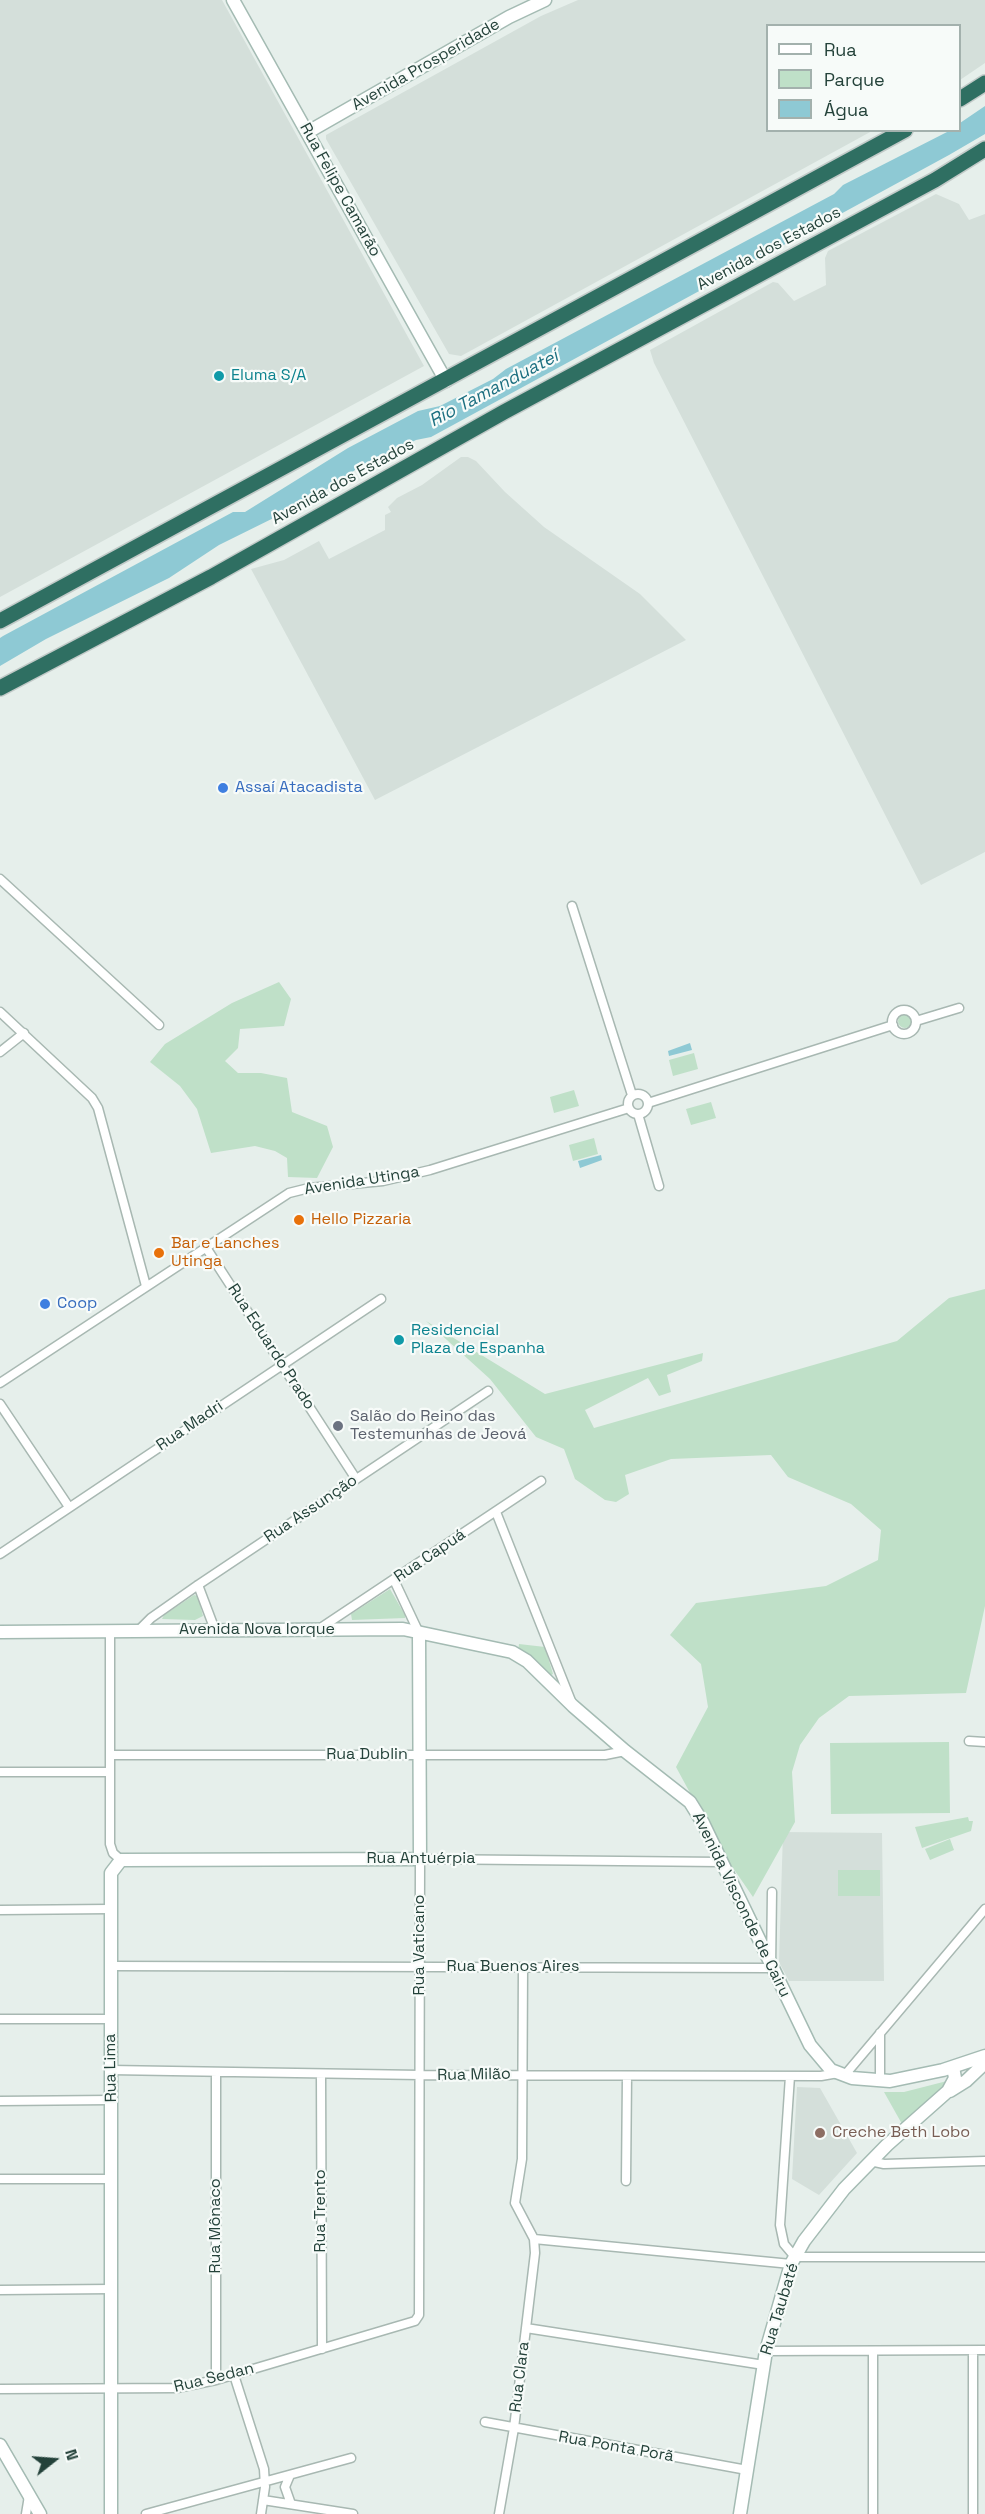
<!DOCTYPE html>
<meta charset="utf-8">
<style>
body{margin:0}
#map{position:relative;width:985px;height:2514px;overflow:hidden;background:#e6efeb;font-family:"Space Grotesk",sans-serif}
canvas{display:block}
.legend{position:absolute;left:766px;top:24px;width:195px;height:108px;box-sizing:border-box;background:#f7fbf9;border:2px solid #a3b1ad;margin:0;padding:8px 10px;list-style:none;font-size:18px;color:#24423a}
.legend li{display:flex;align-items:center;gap:12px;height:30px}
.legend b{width:30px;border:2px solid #a3b1ad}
.north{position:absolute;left:24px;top:2430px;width:60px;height:60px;-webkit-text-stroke:4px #f7fbf9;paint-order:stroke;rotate:73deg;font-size:16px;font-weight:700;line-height:24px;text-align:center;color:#24423a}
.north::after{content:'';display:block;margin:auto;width:21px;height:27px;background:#24423a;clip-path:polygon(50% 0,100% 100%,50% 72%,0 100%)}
</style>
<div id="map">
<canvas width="985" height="2514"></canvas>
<ul class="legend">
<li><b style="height:8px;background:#fff"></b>Rua</li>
<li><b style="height:16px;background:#bfe0c8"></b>Parque</li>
<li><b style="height:16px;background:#8ec9d4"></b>Água</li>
</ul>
<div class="north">N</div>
</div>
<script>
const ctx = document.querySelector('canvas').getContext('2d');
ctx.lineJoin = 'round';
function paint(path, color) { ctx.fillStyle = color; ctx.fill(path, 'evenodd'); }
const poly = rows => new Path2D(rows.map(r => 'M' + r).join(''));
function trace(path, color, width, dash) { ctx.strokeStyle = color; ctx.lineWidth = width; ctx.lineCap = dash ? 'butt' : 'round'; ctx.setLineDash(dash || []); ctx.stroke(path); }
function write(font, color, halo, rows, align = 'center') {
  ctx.font = font + ' "Space Grotesk",sans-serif'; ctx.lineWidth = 4.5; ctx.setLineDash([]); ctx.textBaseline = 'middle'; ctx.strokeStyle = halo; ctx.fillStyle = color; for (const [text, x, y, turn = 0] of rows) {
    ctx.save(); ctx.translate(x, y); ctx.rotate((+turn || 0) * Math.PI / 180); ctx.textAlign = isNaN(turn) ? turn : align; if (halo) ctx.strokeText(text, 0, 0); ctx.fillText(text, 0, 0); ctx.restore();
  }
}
const built = poly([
 [0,0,222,0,424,366,0,597],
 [578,0,985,0,985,63,960,80,960,26,768,26,768,130,872,131,461,356,449,354,326,139,326,135,541,16],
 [936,194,959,204,969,220,985,214,985,852,921,885,654,363,650,350,773,282,778,283,794,301,826,285,825,258,828,251],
 [461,457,468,457,476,461,505,492,544,527,640,594,686,640,375,800,251,569,284,560,319,541,329,559,385,530,385,515,391,512,388,507,397,498,422,485],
 [783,1832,882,1833,884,1981,789,1981,779,1962],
 [797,2087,820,2088,857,2153,819,2195,792,2179]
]);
const green = poly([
 [279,982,291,999,284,1026,240,1029,238,1048,225,1061,238,1073,261,1073,287,1078,292,1112,327,1126,333,1147,317,1178,288,1177,287,1158,275,1151,255,1146,211,1153,197,1109,180,1086,150,1062,165,1044,232,1003],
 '898 1021a7 7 0 1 1 14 0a7 7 0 1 1-14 0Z',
 [694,1053,698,1069,673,1076,669,1060],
 [574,1090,579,1106,554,1113,550,1097],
 [711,1102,716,1118,691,1125,686,1109],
 [594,1138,598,1154,573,1161,569,1145],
 [985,1289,985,1606,966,1693,849,1696,819,1718,800,1745,792,1772,795,1822,753,1897,722,1852,676,1767,708,1707,701,1664,670,1635,696,1603,826,1586,878,1560,881,1530,851,1504,788,1477,771,1455,671,1459,625,1475,629,1494,616,1502,605,1500,575,1479,564,1449,536,1437,490,1379,426,1321,545,1394,703,1353,702,1361,667,1375,671,1392,659,1396,648,1378,585,1410,594,1428,897,1341,949,1298],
 [390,1589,405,1615,405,1618,352,1620,351,1614],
 [194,1595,198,1596,203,1616,195,1620,162,1619,164,1615],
 [519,1644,545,1647,553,1674,549,1676,518,1651],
 [949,1742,950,1813,831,1814,830,1743],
 [968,1817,969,1821,973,1821,971,1831,922,1848,915,1827],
 [950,1839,954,1850,930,1860,925,1849],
 [838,1870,880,1870,880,1896,838,1896],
 [947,2081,950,2083,902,2124,884,2092,904,2092]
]);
const water = poly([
 [985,106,985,134,949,155,431,437,416,440,358,468,314,498,219,545,169,578,46,639,0,666,0,638,3,636,233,512,245,512,348,448,418,411,440,406,493,379,506,369,834,194,843,185,949,131,960,130,960,123],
 [690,1043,692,1050,669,1056,668,1051],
 [601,1155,602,1160,580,1168,578,1161]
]);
const street = poly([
 [0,879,159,1025],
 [572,906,632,1095],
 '892 1022a12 12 0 1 1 24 0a12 12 0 1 1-24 0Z',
 [0,1012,92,1098,98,1108,146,1286],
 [916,1021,959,1008],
 [0,1052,24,1033],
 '628 1104a10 10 0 1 1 20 0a10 10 0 1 1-20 0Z',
 [648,1103,893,1025],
 [638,1114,659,1186],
 [205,1246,356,1479],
 [0,1383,289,1193,309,1188,383,1181,430,1170,629,1108],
 [0,1404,69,1507],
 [496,1512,571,1701],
 [0,1554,381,1299],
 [394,1580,419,1633],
 [198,1585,215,1630],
 [319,1629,541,1481],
 [110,1631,110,1844,113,1853,121,1860],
 [138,1631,151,1618,198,1585,488,1391],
 [969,1741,985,1742],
 [110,1755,605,1755,625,1751],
 [0,1772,110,1772],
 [0,1910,110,1909],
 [110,1966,771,1968,772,1892],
 [0,2019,110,2019],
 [880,2033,880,2081],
 [110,2070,420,2075,821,2076,838,2073],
 [216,2072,216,2380],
 [321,2074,322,2349],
 [790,2076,780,2225,784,2244,795,2257,985,2257],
 [844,2076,985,1909],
 [0,2101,111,2100],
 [870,2161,884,2164,985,2161],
 [0,2179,110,2179],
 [626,2181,627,2076],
 [534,2239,791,2264],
 [0,2290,112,2289],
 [526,2328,764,2365],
 [766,2351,985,2350],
 [973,2351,973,2514],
 [234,2375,264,2469,265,2487,261,2514],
 [0,2389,177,2388,216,2380,415,2321,419,2315,420,1859,721,1862],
 [485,2422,747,2470],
 [290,2475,285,2487,291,2504],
 [263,2500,353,2514],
 [26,2514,29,2496],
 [146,2514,351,2458],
 [499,2514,514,2428,535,2253,534,2239,515,2203,522,2159,523,1967],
 [873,2514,873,2351]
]);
const secondary = poly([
 [233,0,446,381],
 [308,132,509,17,545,0],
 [0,1632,403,1629,512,1652,527,1661,573,1706,625,1751,690,1802,703,1823,810,2045,831,2070,852,2078,890,2081,943,2070,985,2056],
 [950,2091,966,2081,985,2063],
 [0,2445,40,2514],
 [111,2514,111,1873,121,1860,420,1859,419,1633],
 [740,2514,766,2351,791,2264,804,2241,844,2189,887,2145,948,2091,955,2078,953,2067]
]);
const highway = poly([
 [960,99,985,83],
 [0,621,905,130],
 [0,688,211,577,504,412,935,180,985,149]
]);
const markers = [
 [219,376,6,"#0f9aa8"],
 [223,788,6,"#3f7fe0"],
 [299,1220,6,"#e8710a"],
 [159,1253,6,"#e8710a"],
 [45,1304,6,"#3f7fe0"],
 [399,1340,6,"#0f9aa8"],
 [338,1426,6,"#6b7280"],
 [820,2133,6,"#8d6e63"]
];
const streetNames = [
 ["Avenida Prosperidade",426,65,-30],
 ["Rua Felipe Camarão",340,190,61],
 ["Avenida dos Estados",769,249,-28],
 ["Avenida dos Estados",343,482,-29],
 ["Avenida Utinga",362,1181,-9],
 ["Rua Eduardo Prado",271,1347,57],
 ["Rua Madri",190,1426,-34],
 ["Rua Assunção",311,1509,-34],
 ["Rua Capuá",430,1556,-34],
 ["Avenida Nova Iorque",257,1630],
 ["Rua Dublin",367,1755],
 ["Rua Antuérpia",421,1859],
 ["Avenida Visconde de Cairu",741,1905,64],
 ["Rua Vaticano",420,1945,-90],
 ["Rua Buenos Aires",513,1967],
 ["Rua Lima",111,2068,-91],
 ["Rua Milão",474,2075,-1],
 ["Rua Trento",321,2211,-90],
 ["Rua Mônaco",216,2226,-90],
 ["Rua Taubaté",780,2309,-73],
 ["Rua Clara",520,2377,-83],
 ["Rua Sedan",214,2378,-14],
 ["Rua Ponta Porã",616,2447,10]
];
const cultureNames = [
 ["Eluma S/A",231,376],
 ["Residencial",411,1331],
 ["Plaza de Espanha",411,1349]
];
const shopNames = [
 ["Assaí Atacadista",235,788],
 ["Coop",57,1304]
];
const foodNames = [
 ["Hello Pizzaria",311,1220],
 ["Bar e Lanches",171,1244],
 ["Utinga",171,1262]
];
const worshipNames = [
 ["Salão do Reino das",350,1417],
 ["Testemunhas de Jeová",350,1435]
];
const educationNames = [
 ["Creche Beth Lobo",832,2133]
];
const waterNames = [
 ["Rio Tamanduateí",494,389,-28]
];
paint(built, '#d4dfda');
paint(green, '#bfe0c8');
paint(water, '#8ec9d4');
trace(street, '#a8b8b2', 11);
trace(secondary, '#a4bbb3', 15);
trace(highway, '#c2cac8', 18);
trace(street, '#fff', 8);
trace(secondary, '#fff', 12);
trace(highway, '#2f6f62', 15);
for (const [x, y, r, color] of markers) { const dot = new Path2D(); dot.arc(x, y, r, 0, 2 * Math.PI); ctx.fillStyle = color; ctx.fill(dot); trace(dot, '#f7fbf9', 2); }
write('16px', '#24423a', '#f7fbf9', streetNames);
write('16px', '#0d838f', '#f7fbf9', cultureNames, 'left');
write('16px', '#366cbe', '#f7fbf9', shopNames, 'left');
write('16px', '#c56008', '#f7fbf9', foodNames, 'left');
write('16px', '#5b616d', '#f7fbf9', worshipNames, 'left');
write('16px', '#785e54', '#f7fbf9', educationNames, 'left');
write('italic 18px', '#1c6f80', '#f7fbf9', waterNames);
</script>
